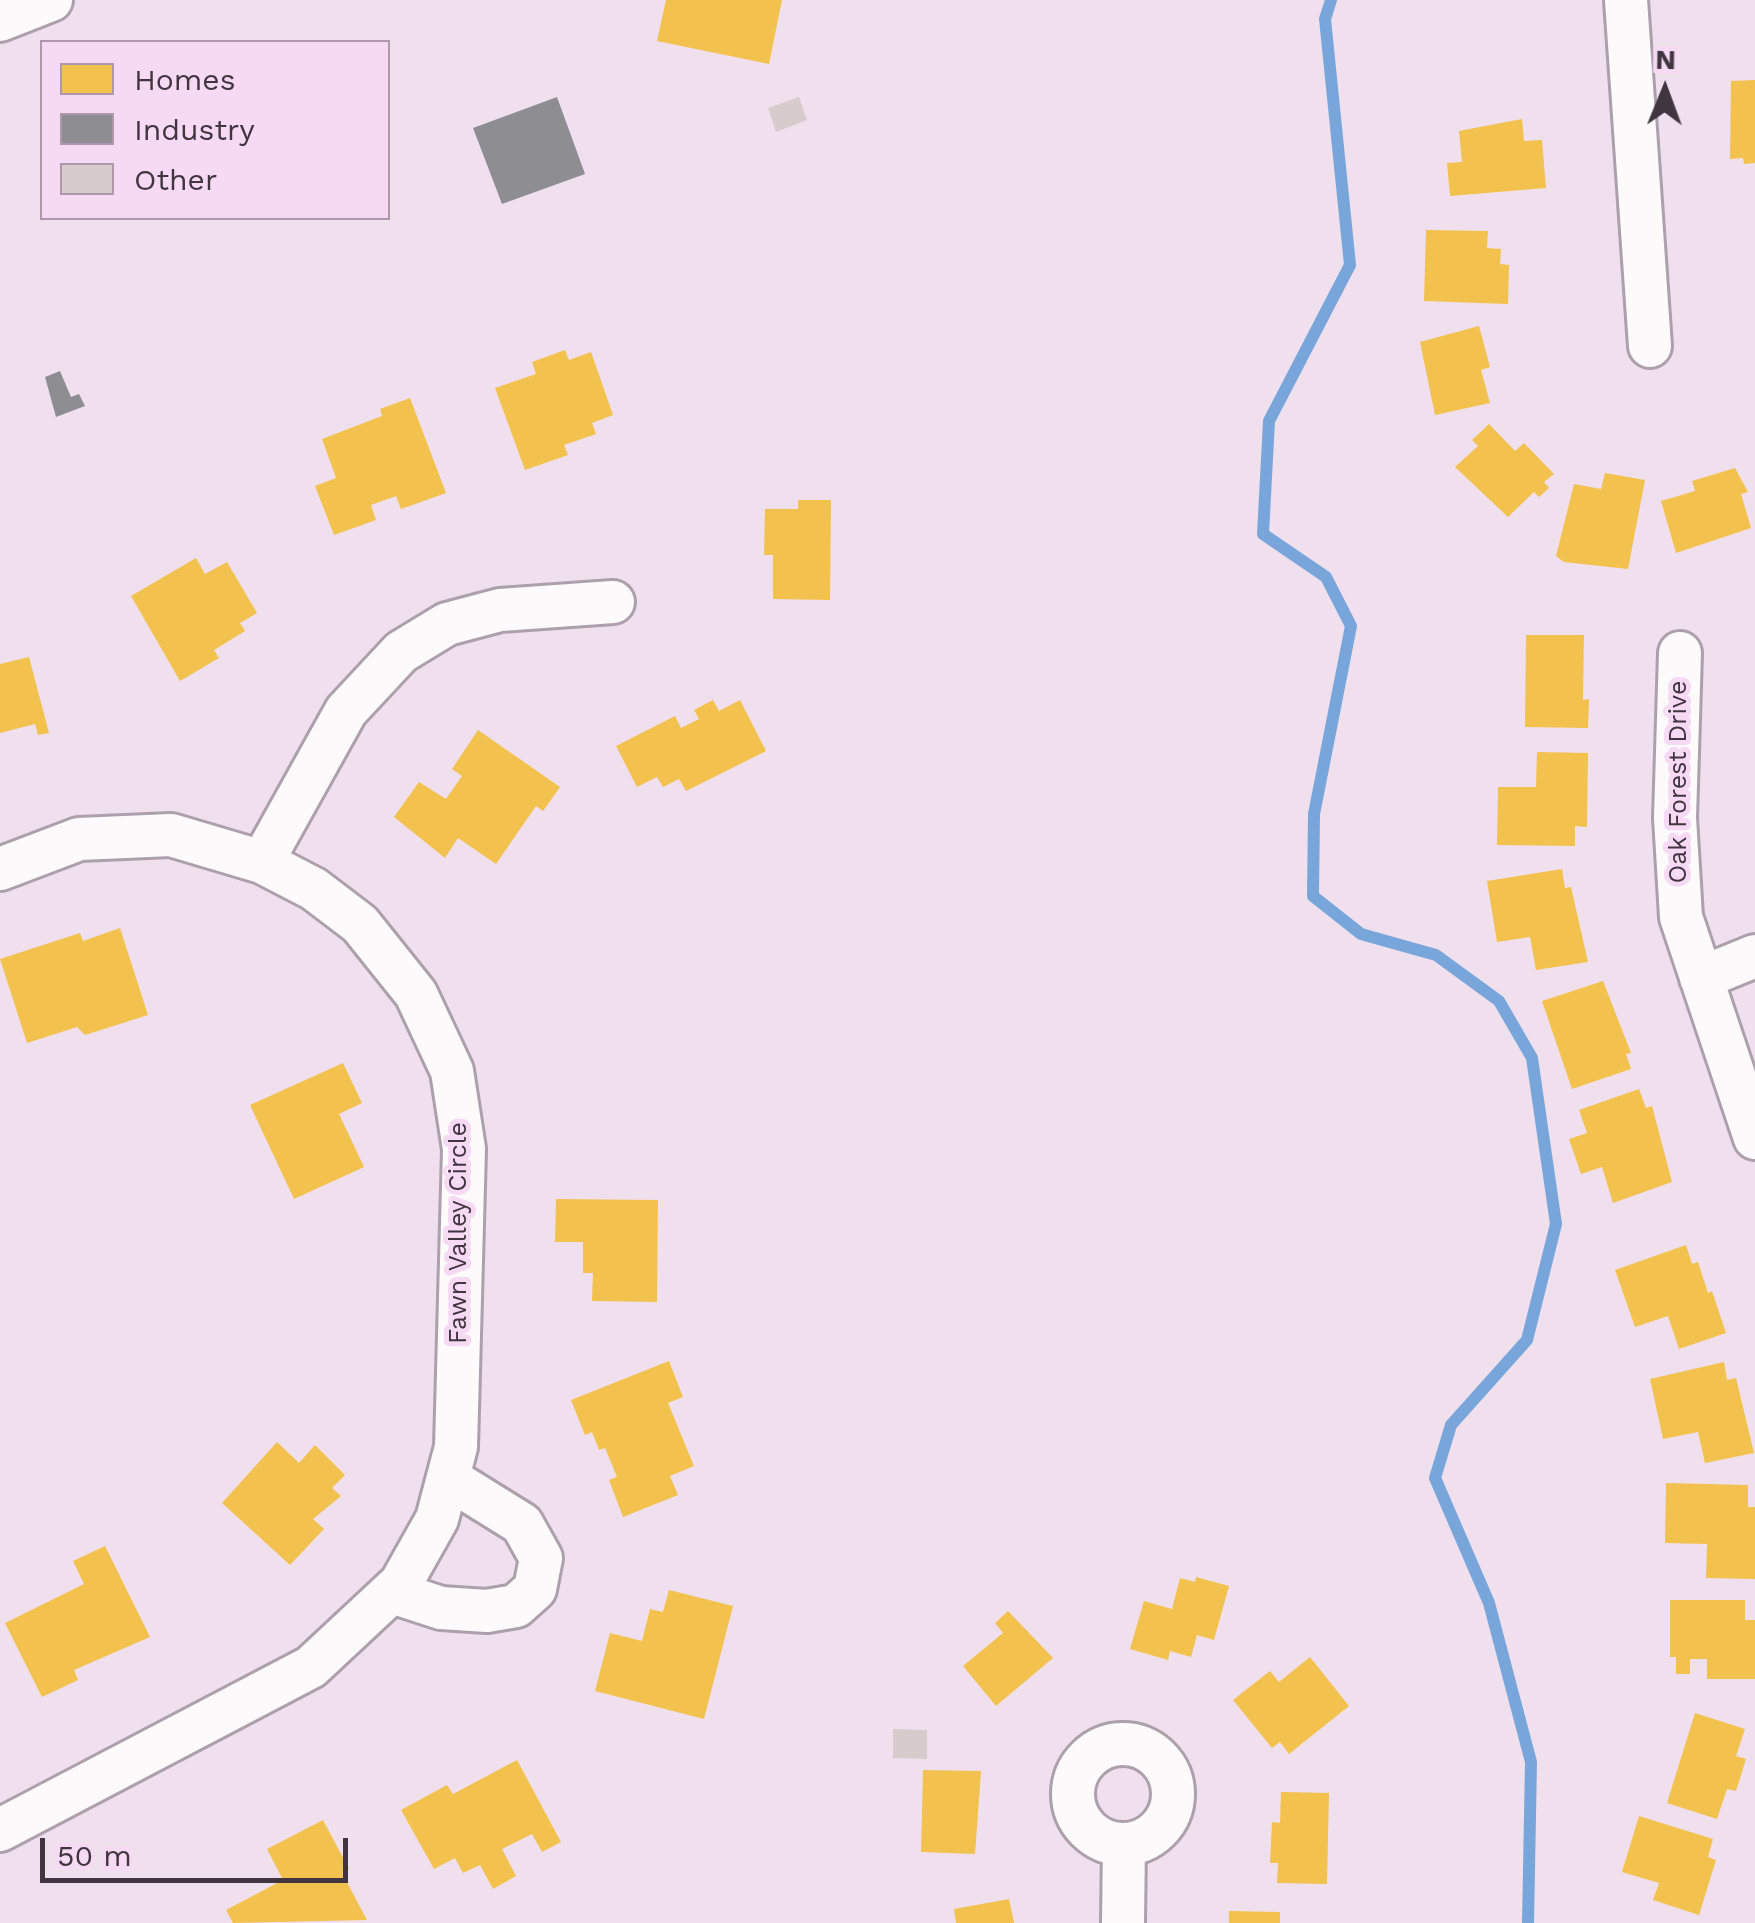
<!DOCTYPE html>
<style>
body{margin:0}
#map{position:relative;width:1755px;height:1923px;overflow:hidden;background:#f0e0ee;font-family:"Work Sans",sans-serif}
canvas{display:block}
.legend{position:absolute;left:40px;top:40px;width:350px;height:180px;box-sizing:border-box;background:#f6daf4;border:2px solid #ae98ac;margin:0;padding:12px 18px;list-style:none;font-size:30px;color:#413640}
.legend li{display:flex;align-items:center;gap:20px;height:50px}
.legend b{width:50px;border:2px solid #ae98ac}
.north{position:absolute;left:1615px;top:40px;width:100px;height:100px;-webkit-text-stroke:8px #f6daf4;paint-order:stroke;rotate:1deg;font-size:28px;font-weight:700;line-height:40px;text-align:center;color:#413640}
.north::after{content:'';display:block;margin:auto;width:35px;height:45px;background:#413640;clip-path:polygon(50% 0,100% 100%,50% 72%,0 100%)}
.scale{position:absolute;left:40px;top:1838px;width:308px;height:45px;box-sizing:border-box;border:5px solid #413640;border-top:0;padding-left:12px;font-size:30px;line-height:35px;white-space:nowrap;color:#413640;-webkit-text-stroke:8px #f6daf4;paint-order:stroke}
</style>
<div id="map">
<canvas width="1755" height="1923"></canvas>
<ul class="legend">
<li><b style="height:28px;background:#f2c14e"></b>Homes</li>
<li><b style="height:28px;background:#8d8d92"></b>Industry</li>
<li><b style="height:28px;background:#d7cbcc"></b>Other</li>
</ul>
<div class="north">N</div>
<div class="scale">50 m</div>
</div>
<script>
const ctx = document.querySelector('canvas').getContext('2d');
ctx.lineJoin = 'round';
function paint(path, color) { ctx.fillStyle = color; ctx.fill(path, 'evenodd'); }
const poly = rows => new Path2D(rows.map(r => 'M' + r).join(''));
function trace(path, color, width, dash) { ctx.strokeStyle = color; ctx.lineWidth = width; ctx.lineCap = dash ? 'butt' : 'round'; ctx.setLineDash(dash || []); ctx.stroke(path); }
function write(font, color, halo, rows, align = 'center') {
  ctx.font = font + ' "Work Sans",sans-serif'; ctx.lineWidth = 10; ctx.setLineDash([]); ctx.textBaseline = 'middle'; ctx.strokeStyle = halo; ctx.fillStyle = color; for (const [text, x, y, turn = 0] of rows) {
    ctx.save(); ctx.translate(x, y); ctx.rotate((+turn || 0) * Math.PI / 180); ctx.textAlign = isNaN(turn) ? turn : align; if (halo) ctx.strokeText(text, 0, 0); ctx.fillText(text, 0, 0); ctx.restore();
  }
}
const homes = poly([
 [666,0,782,0,769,64,657,41],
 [1755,80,1755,163,1744,164,1743,158,1730,159,1731,81],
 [1522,119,1524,141,1542,140,1546,188,1450,196,1447,163,1462,162,1459,131],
 [1426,230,1488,231,1487,248,1501,249,1500,264,1509,265,1508,304,1424,301],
 [1479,326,1490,367,1481,370,1490,403,1435,415,1420,342],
 [565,350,569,360,591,352,613,415,592,423,596,434,564,445,568,455,525,470,495,388,536,374,532,362],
 [410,398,446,493,401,509,396,496,371,505,376,520,334,535,315,486,336,478,322,439,382,416,380,409],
 [1489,424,1515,451,1524,443,1554,474,1544,482,1549,488,1539,497,1534,492,1508,517,1455,467,1478,446,1472,440],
 [1735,468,1748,492,1741,494,1751,528,1676,553,1661,501,1695,491,1692,481],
 [1605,473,1645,480,1628,569,1564,562,1556,556,1574,484,1601,489],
 [798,500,831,500,830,600,773,599,773,555,764,555,765,509,798,509],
 [196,558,205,574,227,562,257,613,240,623,245,631,214,650,219,658,180,681,131,596],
 [1526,635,1584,635,1583,700,1589,699,1588,728,1525,727],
 [29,657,49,733,38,735,35,724,0,733,0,664],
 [713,700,719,711,740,700,766,751,686,791,679,779,663,787,657,777,637,787,616,746,675,716,681,728,699,719,694,710],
 [478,730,560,787,543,811,536,806,496,864,458,838,445,858,394,817,419,782,446,799,462,776,452,769],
 [1537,752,1588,753,1587,827,1575,826,1575,846,1497,845,1498,787,1536,787],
 [1562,869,1565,888,1571,887,1588,962,1536,970,1530,937,1497,942,1487,881],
 [120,928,148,1015,85,1035,77,1027,27,1043,0,959,80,933,83,941],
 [1603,981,1631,1053,1626,1054,1631,1069,1572,1089,1542,1001],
 [343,1063,362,1103,339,1114,364,1167,294,1199,250,1105],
 [1639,1089,1646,1108,1652,1106,1672,1182,1613,1203,1602,1167,1581,1174,1569,1139,1587,1133,1579,1110],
 [556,1199,658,1200,657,1302,592,1301,593,1273,583,1273,583,1242,555,1242],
 [1686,1245,1692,1264,1698,1262,1708,1293,1712,1291,1726,1333,1679,1349,1668,1316,1635,1327,1615,1270],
 [669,1361,683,1397,668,1403,694,1466,670,1476,678,1495,623,1517,609,1480,617,1477,605,1448,599,1450,592,1432,585,1435,571,1400],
 [1724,1362,1727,1380,1736,1378,1754,1453,1705,1463,1698,1432,1663,1439,1650,1379],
 [277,1442,299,1463,315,1445,345,1475,332,1488,341,1496,313,1519,324,1529,290,1565,222,1503],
 [1666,1483,1748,1485,1748,1507,1755,1507,1755,1579,1706,1578,1707,1544,1665,1543],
 [105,1546,150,1637,74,1670,78,1680,42,1697,5,1623,84,1584,73,1561],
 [1196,1577,1229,1586,1214,1640,1197,1635,1191,1657,1170,1651,1168,1660,1130,1649,1144,1601,1172,1609,1180,1578,1195,1582],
 [669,1590,733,1606,704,1719,595,1691,610,1633,642,1641,650,1609,663,1612],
 [1670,1600,1745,1600,1745,1620,1755,1620,1755,1679,1707,1679,1707,1659,1690,1659,1690,1674,1676,1674,1676,1657,1670,1657],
 [1008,1611,1053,1658,996,1706,963,1666,1003,1633,995,1623],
 [1310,1657,1349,1706,1289,1754,1280,1742,1272,1748,1233,1700,1270,1671,1279,1682],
 [1695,1713,1745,1729,1736,1756,1746,1759,1736,1791,1727,1789,1717,1819,1667,1803],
 [517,1760,561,1842,542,1852,532,1834,502,1849,516,1876,493,1889,480,1865,463,1873,455,1858,434,1869,401,1810,447,1785,453,1794],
 [923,1770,981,1771,975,1854,921,1852],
 [1281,1792,1329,1793,1327,1884,1277,1883,1278,1863,1270,1863,1272,1822,1280,1823],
 [1639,1816,1713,1839,1708,1857,1716,1860,1699,1915,1653,1900,1659,1883,1622,1872],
 [323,1820,349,1869,342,1873,367,1920,233,1923,226,1910,283,1880,267,1849],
 [1009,1899,1014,1923,956,1923,954,1909],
 [1229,1911,1280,1912,1280,1923,1229,1923]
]);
const industry = poly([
 [557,97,585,174,502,204,473,128],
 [60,371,71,397,79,394,85,406,56,417,45,377]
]);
const stream = poly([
 [1331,0,1325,19,1350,265,1269,421,1263,534,1326,577,1351,626,1314,814,1313,896,1361,934,1436,955,1499,1001,1532,1058,1556,1224,1527,1340,1451,1425,1435,1478,1489,1603,1531,1762,1528,1923]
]);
const building = poly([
 [799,97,807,120,776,132,768,108],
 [893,1729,927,1730,927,1759,893,1758]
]);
const minor = poly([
 [1626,0,1650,346],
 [0,20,51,0],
 [1680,653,1675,818,1681,917,1755,1138],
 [262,862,346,711,401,652,447,624,500,610,613,602],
 [0,869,79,839,171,835,262,862,314,889,360,924,416,994,452,1071,464,1149,456,1447,437,1519,401,1583,311,1667,0,1830],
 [1701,978,1755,956],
 [392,1592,441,1608,487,1611,516,1606,535,1589,541,1558,522,1524,448,1478],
 '1073 1794a50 50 0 1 1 100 0a50 50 0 1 1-100 0Z',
 [1123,1923,1124,1844]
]);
const streetNames = [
 ["Oak Forest Drive",1679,782,-90],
 ["Fawn Valley Circle",459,1233,-90]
];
paint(homes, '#f2c14e');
paint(industry, '#8d8d92');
trace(stream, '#78a6db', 12);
paint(building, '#d7cbcc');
trace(minor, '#aca0aa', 48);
trace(minor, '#fdfafc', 42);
write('25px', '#413640', '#f6daf4', streetNames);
</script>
